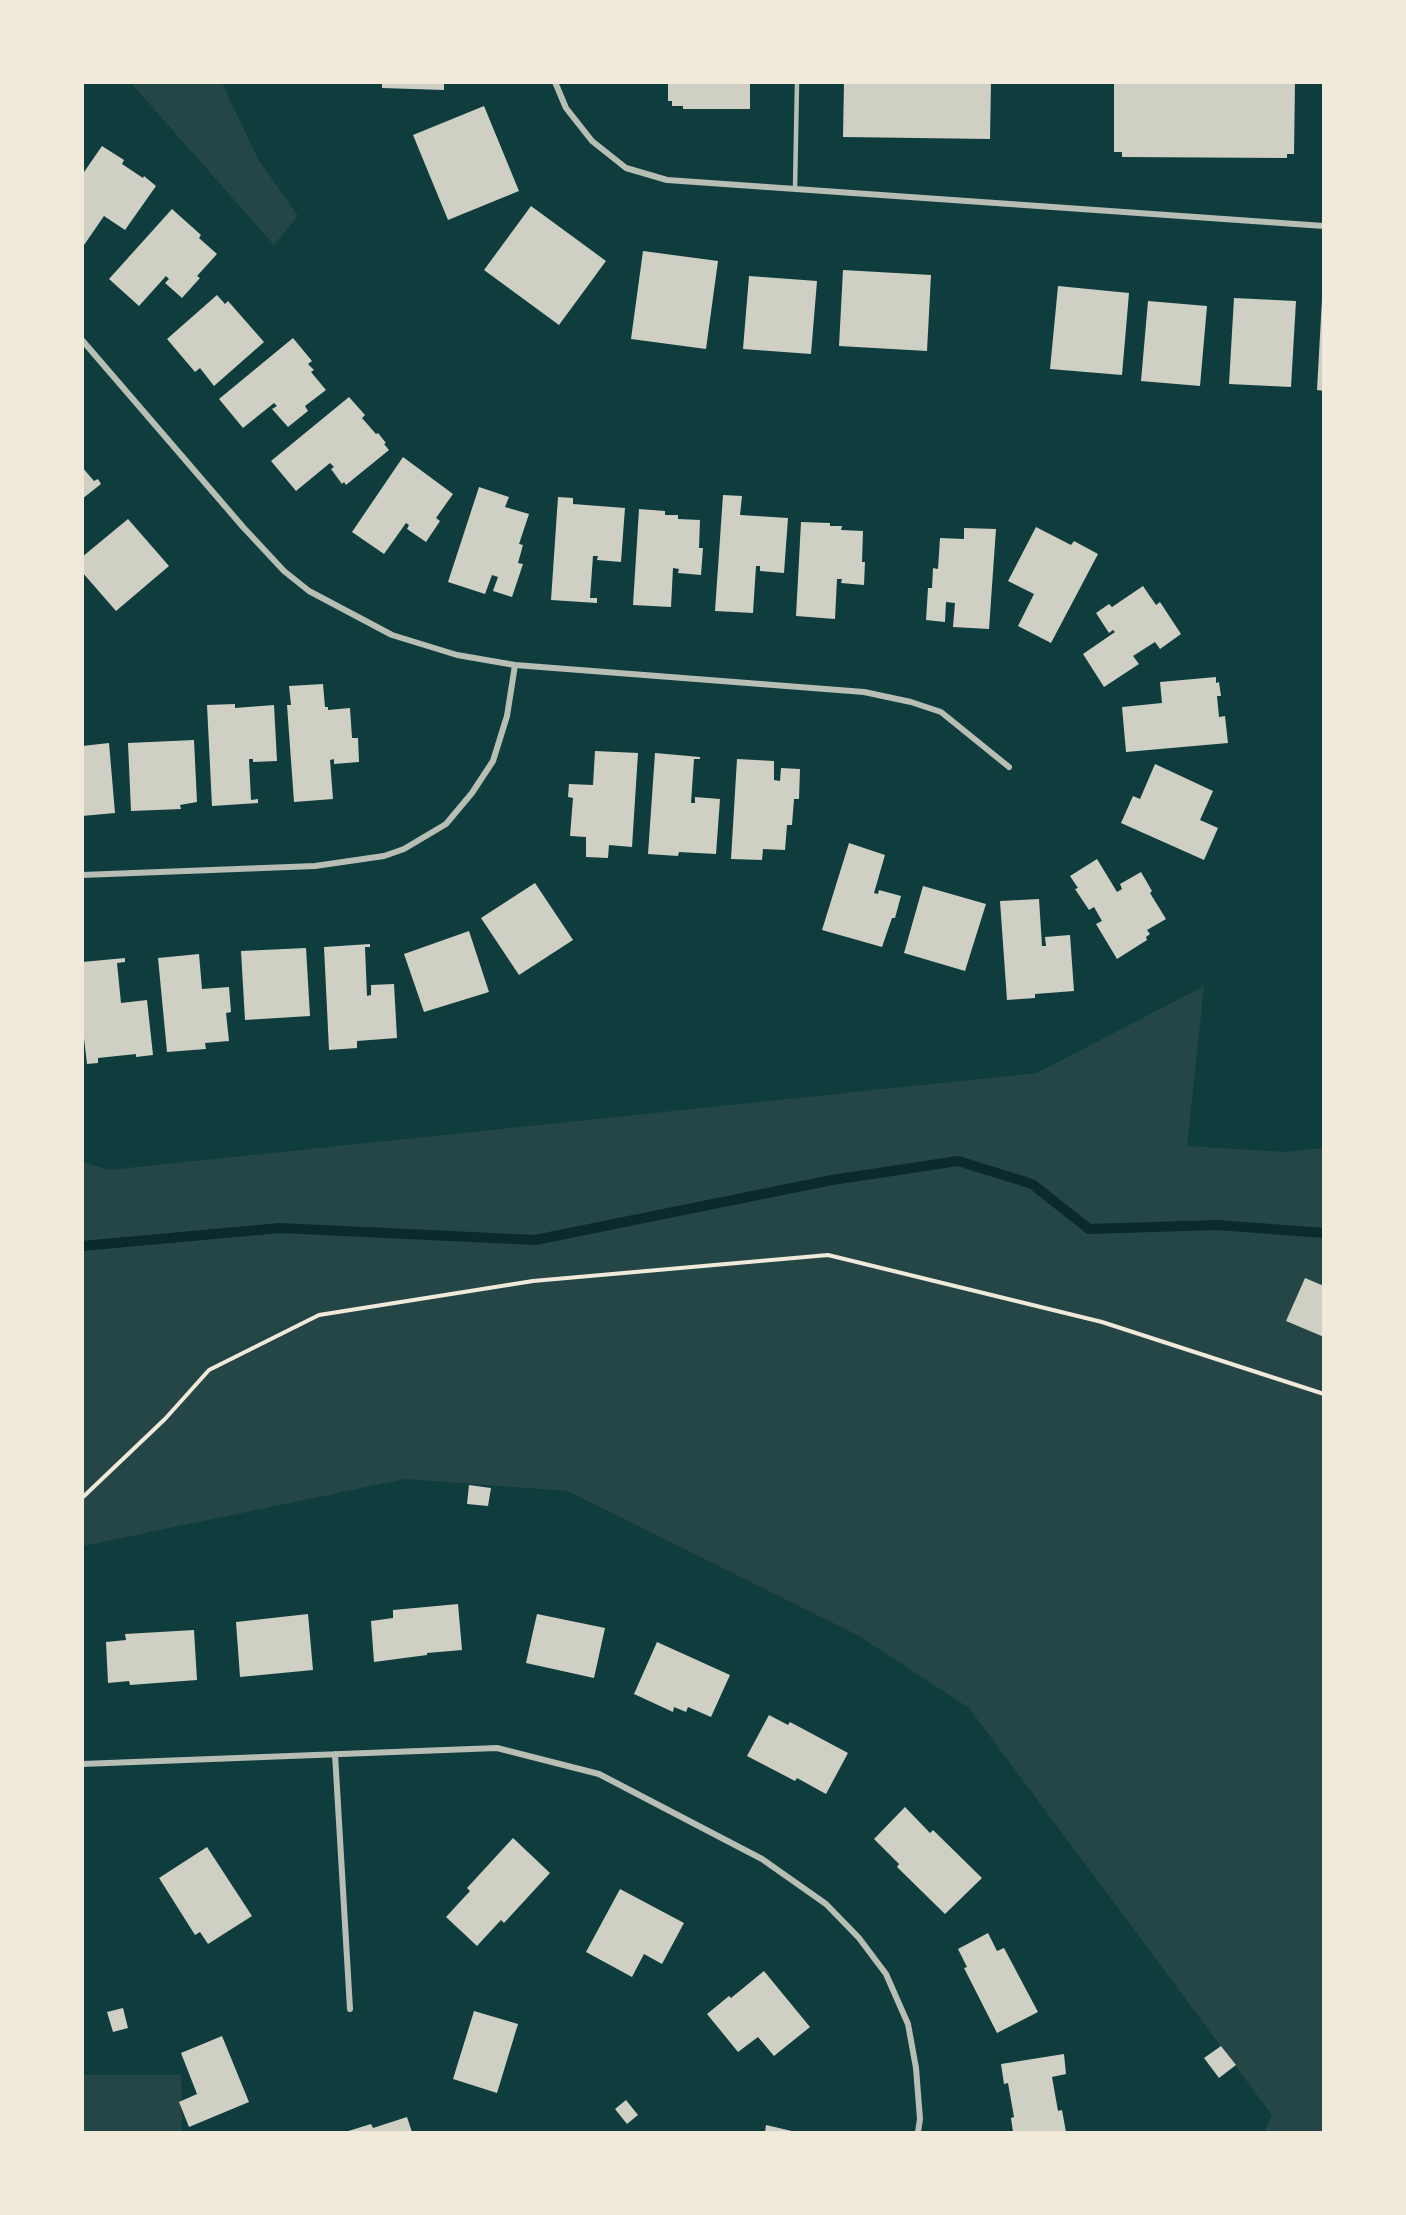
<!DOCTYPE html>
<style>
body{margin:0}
#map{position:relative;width:1406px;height:2215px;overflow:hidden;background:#0f3d3e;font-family:"Work Sans",sans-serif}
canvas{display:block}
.frame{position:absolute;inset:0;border:84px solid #f1e9da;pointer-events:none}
</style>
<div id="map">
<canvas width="1406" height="2215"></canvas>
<div class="frame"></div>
</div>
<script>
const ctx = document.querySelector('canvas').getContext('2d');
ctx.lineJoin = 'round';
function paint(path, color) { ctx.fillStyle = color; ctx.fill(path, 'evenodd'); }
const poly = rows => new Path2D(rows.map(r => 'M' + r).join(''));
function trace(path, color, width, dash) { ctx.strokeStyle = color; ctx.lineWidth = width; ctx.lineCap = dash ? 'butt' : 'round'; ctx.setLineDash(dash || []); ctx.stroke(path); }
const green = poly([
 [131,83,222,83,258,159,298,216,274,245],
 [1204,986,1187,1146,1286,1152,1323,1148,1323,2132,1264,2132,1272,2115,969,1708,859,1636,568,1491,405,1479,83,1546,83,1162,109,1170,1037,1073],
 [82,2075,181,2075,182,2132,83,2132]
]);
const stream = poly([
 [82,1246,280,1228,535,1240,832,1180,958,1161,1032,1184,1089,1229,1218,1225,1324,1233]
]);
const building = poly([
 [382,82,444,82,444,90,382,88],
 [668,82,750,82,750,109,683,109,683,106,672,106,672,101,668,101],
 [844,82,991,82,990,139,843,137],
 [1114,82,1295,82,1294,154,1287,154,1287,158,1122,157,1122,152,1114,152],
 [484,106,519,191,448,220,413,135],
 [102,146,124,160,122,164,143,178,144,176,156,186,125,230,104,216,82,248,82,175],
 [531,206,606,261,559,325,484,270],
 [172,209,201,235,199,238,217,254,197,276,200,278,182,298,165,283,169,279,166,276,139,306,109,279],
 [643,251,718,261,706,349,631,339],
 [843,270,931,275,927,351,839,346],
 [749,276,817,281,811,354,743,349],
 [1058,286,1129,293,1122,375,1050,369],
 [217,295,225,304,228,301,264,342,214,386,200,368,195,372,167,339],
 [1234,298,1296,301,1291,387,1229,384],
 [1322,299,1324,299,1324,391,1317,390],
 [1148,301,1207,306,1200,386,1141,381],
 [293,338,312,361,308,364,314,370,311,372,326,390,305,406,308,411,288,427,272,409,277,406,274,403,243,428,219,399],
 [349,397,365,415,362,418,376,434,378,433,386,443,384,444,389,450,346,485,344,482,342,484,331,469,334,467,330,463,296,491,271,461],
 [403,457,453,494,436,518,440,521,426,542,407,529,409,525,406,523,384,554,352,532],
 [82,467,94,481,98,479,101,484,82,499],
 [479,487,509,497,505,507,529,514,519,544,523,545,518,563,523,564,512,597,493,591,498,577,492,575,485,594,448,582],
 [723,495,742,496,740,515,788,518,784,573,760,571,760,566,756,566,753,613,715,611],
 [558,497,573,498,573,504,625,508,621,562,597,560,598,556,593,556,590,598,597,598,597,603,551,600],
 [639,509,665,511,665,515,678,515,678,519,700,520,699,548,703,548,701,575,678,573,679,569,673,568,671,607,633,605],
 [128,519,169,566,116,611,82,572,82,557],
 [801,522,830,523,830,526,842,526,841,530,863,531,862,562,865,562,864,585,841,583,842,579,837,579,835,619,796,616],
 [1036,527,1071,545,1074,541,1098,554,1051,643,1018,626,1034,594,1008,581],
 [964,528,996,529,989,629,953,627,955,603,946,602,945,622,926,620,928,588,932,588,933,568,938,569,940,538,964,539],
 [1143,586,1156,605,1160,602,1181,634,1160,649,1155,642,1133,656,1139,664,1104,687,1083,654,1115,632,1113,630,1109,633,1096,613,1109,604,1112,607],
 [1216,677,1216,683,1219,682,1221,696,1217,696,1219,717,1225,716,1228,743,1126,752,1122,707,1162,703,1160,682],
 [323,684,325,707,328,707,328,710,350,708,352,738,358,738,359,762,334,764,334,759,330,760,333,799,294,802,287,705,291,705,289,686],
 [235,704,235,708,274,705,277,761,253,762,253,759,249,759,251,800,258,799,258,803,212,806,207,705],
 [194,740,197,802,180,805,181,809,131,811,128,743],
 [109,743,115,813,82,816,82,746],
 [595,751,638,753,632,847,609,845,608,858,586,857,586,837,570,836,573,798,568,797,569,784,593,785],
 [655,753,700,757,700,759,694,759,691,803,695,803,695,797,720,799,716,854,679,852,678,856,648,854],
 [737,759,774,761,774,780,780,781,781,768,800,769,799,799,794,799,792,825,787,825,785,850,763,849,762,860,731,859],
 [1155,764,1213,791,1200,820,1218,828,1204,860,1121,823,1133,796,1140,799],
 [849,843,885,855,874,893,878,894,879,890,901,896,895,918,892,918,882,947,822,930],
 [1097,859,1117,892,1122,889,1120,884,1141,872,1152,891,1150,893,1166,919,1147,930,1150,934,1146,937,1147,940,1117,959,1096,924,1102,921,1094,907,1089,910,1075,889,1078,888,1070,876],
 [535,883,573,940,519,975,481,918],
 [923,886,986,904,965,971,904,953],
 [1039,899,1042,946,1046,946,1045,937,1070,935,1074,991,1035,994,1035,998,1007,1000,1000,901],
 [469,931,489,992,424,1012,404,954],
 [370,944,370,947,365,947,367,996,371,995,371,985,394,984,397,1038,357,1041,357,1048,329,1050,324,947],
 [306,948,310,1016,245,1020,241,951],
 [199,954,202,989,229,987,231,1012,226,1013,229,1041,205,1043,206,1049,167,1052,158,958],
 [125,958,125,962,117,963,121,1003,147,1000,153,1055,136,1057,136,1054,98,1058,98,1063,87,1064,82,1021,82,962],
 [1305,1278,1324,1286,1324,1337,1286,1321],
 [469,1485,491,1488,488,1506,467,1504],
 [458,1604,462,1650,427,1653,427,1655,374,1662,371,1621,393,1618,393,1610],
 [308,1614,313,1670,240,1677,236,1622],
 [537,1614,605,1628,594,1678,526,1663],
 [194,1630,197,1680,130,1685,129,1681,108,1683,106,1642,126,1640,125,1634],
 [657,1642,730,1675,711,1717,688,1707,686,1712,674,1707,673,1712,634,1694],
 [769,1715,788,1725,790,1722,848,1753,826,1794,797,1778,795,1781,747,1756],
 [905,1807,930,1833,933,1830,982,1878,945,1914,897,1867,899,1864,874,1839],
 [513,1838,550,1873,504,1923,501,1920,477,1946,446,1917,470,1891,467,1888],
 [207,1847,252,1916,208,1944,200,1932,195,1935,159,1878],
 [620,1889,684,1923,662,1964,644,1954,632,1977,586,1952],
 [988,1933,997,1951,1004,1948,1038,2012,997,2033,964,1968,967,1967,958,1949],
 [764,1971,810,2027,774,2056,758,2037,738,2052,707,2014,729,1996,731,1998],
 [123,2008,128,2028,113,2032,107,2012],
 [474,2011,518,2024,497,2093,453,2079],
 [222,2036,249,2102,189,2127,179,2102,197,2094,181,2053],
 [1221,2046,1236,2065,1219,2078,1204,2058],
 [1064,2054,1066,2074,1052,2077,1058,2111,1062,2110,1066,2132,1013,2132,1011,2118,1014,2117,1008,2083,1004,2084,1001,2064],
 [626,2100,638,2115,627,2124,615,2109],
 [407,2117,412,2132,345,2132,371,2124,373,2128],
 [766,2125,796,2132,765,2132]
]);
const path = poly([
 [82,1498,165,1419,209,1370,319,1315,533,1281,828,1255,1102,1322,1324,1394]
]);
const service = poly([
 [795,189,797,82]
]);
const minor = poly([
 [555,82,566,108,592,141,626,168,667,180,1324,226],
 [82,340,243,527,284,571,309,591,392,635,457,655,515,665,864,692,911,702,941,712,1009,767],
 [82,875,315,866,384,856,404,849,446,824,472,793,493,761,507,716,515,665],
 [335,1754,350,2009],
 [82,1764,497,1748,599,1774,762,1859,826,1904,859,1938,886,1974,908,2024,916,2068,920,2119,918,2132]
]);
paint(green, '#244646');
trace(stream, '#0a2a2b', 10);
paint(building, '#cfcfc3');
trace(path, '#f1e9da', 4);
trace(service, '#b8beb3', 4.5);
trace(minor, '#b8beb3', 6);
</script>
